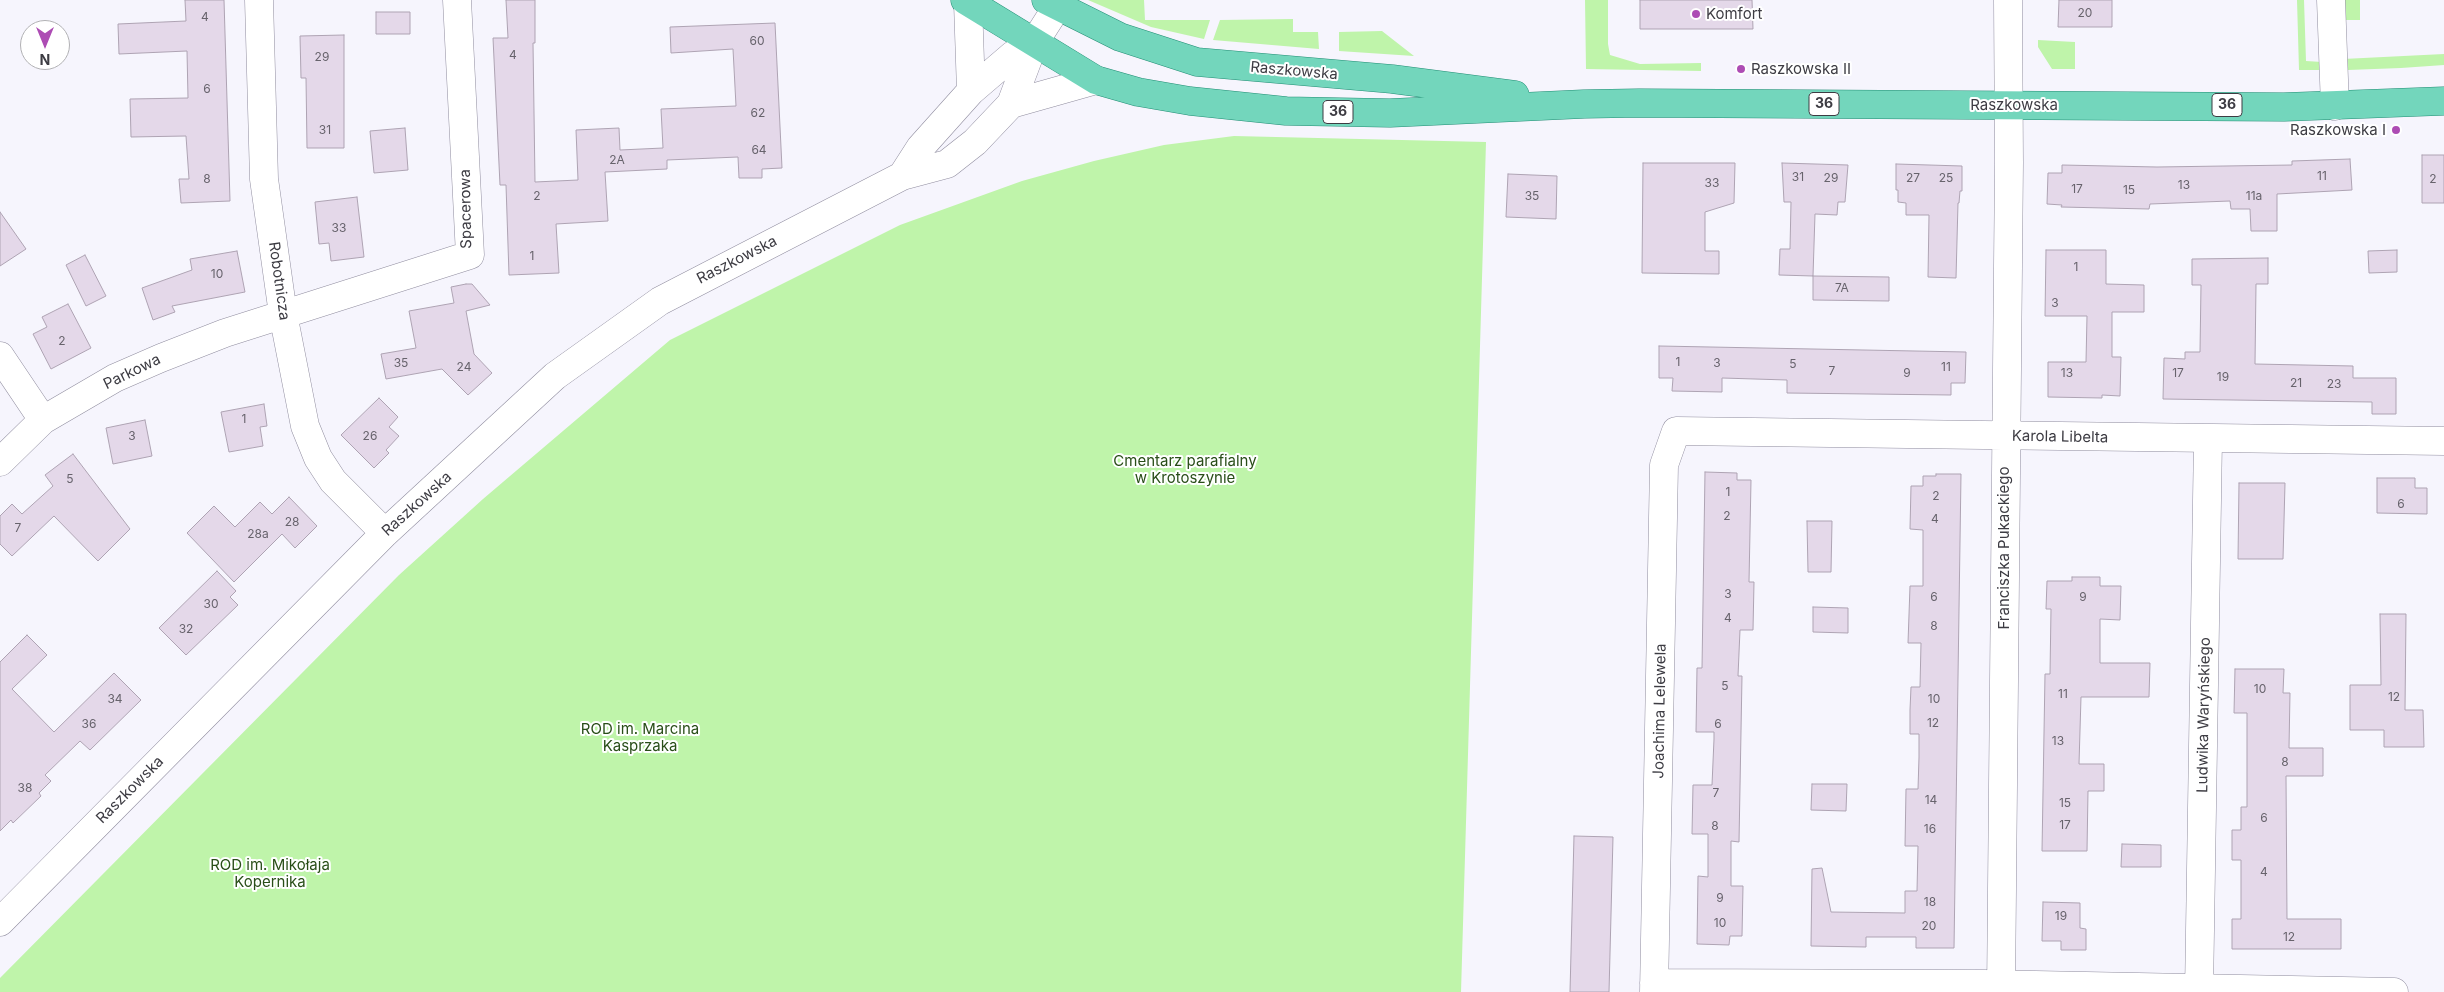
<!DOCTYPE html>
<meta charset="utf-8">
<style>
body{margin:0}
#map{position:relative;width:2444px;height:992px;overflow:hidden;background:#f6f5fd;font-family:Inter,sans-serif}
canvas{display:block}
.north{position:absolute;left:20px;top:20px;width:50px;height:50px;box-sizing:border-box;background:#fff;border:1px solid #b1b1b4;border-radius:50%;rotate:180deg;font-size:14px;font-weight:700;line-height:20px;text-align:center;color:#3d3c43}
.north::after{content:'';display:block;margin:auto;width:18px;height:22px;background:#ad4cb4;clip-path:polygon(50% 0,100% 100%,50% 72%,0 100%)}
</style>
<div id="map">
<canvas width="2444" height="992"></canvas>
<div class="north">N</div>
</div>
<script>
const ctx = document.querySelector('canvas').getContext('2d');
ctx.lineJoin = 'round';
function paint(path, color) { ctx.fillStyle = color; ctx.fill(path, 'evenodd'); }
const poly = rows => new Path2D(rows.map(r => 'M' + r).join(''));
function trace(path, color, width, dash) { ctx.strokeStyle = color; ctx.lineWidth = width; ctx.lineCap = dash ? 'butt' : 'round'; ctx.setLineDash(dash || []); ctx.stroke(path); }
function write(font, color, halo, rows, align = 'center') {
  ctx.font = font + ' Inter,sans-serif'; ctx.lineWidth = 4; ctx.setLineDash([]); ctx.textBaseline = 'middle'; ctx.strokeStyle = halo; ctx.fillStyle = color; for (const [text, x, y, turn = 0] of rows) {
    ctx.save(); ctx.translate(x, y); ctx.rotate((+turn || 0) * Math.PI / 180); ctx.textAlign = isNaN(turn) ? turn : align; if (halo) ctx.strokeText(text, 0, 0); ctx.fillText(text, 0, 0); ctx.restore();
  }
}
const green = poly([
 [1088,0,1144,0,1145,20,1210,20,1204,39,1151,27],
 [1585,0,1608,0,1608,44,1610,55,1640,64,1701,63,1701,71,1586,69],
 [2297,0,2304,0,2306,61,2322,62,2320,70,2299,70],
 [2339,0,2360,0,2360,20,2345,20],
 [1293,19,1293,32,1318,32,1319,49,1213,40,1220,20],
 [1382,31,1414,56,1339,51,1339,32],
 [2038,40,2075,42,2075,69,2052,69,2038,47],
 [2444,54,2444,65,2401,68,2348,70,2343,59],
 [1234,136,1486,142,1461,992,0,992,0,978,399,575,483,499,670,340,900,225,1022,181,1094,161,1164,145]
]);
const building = poly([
 [185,0,224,0,230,201,181,203,179,179,189,179,186,136,131,137,130,99,188,98,187,51,119,54,118,24,186,21,185,0],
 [506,0,535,0,535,43,533,43,535,182,578,180,576,130,619,128,620,150,663,148,661,109,736,106,733,49,671,53,670,27,775,23,782,168,762,169,762,178,739,178,738,157,667,160,667,169,605,172,608,221,556,224,559,273,509,275,506,185,500,185,493,38,508,38,506,0],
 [1640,0,1752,0,1753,29,1640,29,1640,0],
 [2059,0,2112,0,2112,27,2058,27,2059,0],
 [376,12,410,12,410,34,376,34,376,12],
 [344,35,344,148,307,148,306,78,301,78,300,36,344,35],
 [405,128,408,170,374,173,370,131,405,128],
 [2422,155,2444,155,2444,203,2422,203,2422,155],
 [2350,159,2352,190,2277,194,2277,231,2251,231,2250,209,2231,209,2230,201,2150,204,2149,209,2061,207,2062,205,2047,204,2048,173,2062,173,2062,165,2157,167,2292,165,2292,161,2350,159],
 [1643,163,1735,163,1734,203,1705,212,1705,251,1719,251,1719,274,1642,273,1643,163],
 [1782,163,1848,165,1845,202,1838,202,1837,215,1815,214,1813,276,1779,275,1780,249,1790,249,1791,202,1784,202,1782,163],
 [1896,164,1962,166,1962,191,1960,191,1959,203,1958,203,1956,278,1928,277,1929,215,1906,215,1906,203,1898,202,1898,190,1896,190,1896,164],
 [1508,174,1557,176,1556,219,1506,217,1508,174],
 [357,197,364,257,331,261,329,243,319,244,315,202,357,197],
 [0,212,26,249,0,266,0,212],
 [2046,250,2106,250,2106,284,2144,285,2144,312,2112,312,2112,357,2121,357,2120,396,2102,395,2102,398,2048,397,2048,362,2086,362,2087,316,2045,316,2046,250],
 [2397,250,2397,272,2369,273,2368,251,2397,250],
 [237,251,245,292,172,306,175,312,153,320,142,288,192,270,190,259,237,251],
 [85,255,106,296,86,306,66,265,85,255],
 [2268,258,2268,284,2256,284,2255,364,2353,366,2353,378,2396,378,2396,414,2372,414,2372,402,2163,399,2164,358,2185,359,2185,352,2200,352,2201,285,2192,285,2192,259,2268,258],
 [1813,276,1889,277,1889,301,1813,300,1813,276],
 [466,284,472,284,490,305,466,311,474,354,492,373,468,395,442,369,386,379,381,354,416,348,409,311,454,303,451,287,466,284],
 [68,304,91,348,51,369,33,334,47,327,42,317,68,304],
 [1659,346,1966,352,1965,383,1951,383,1951,395,1787,393,1787,380,1722,378,1722,392,1672,391,1673,378,1659,378,1659,346],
 [379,398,398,417,389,427,399,436,386,450,389,453,374,468,341,435,379,398],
 [264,404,267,426,260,427,263,446,229,452,221,412,264,404],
 [145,420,152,456,113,464,106,428,145,420],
 [73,454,130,529,98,561,54,516,12,556,0,544,0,516,12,504,22,514,53,486,45,475,73,454],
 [1705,472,1737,473,1737,480,1751,480,1749,582,1754,582,1753,630,1740,630,1738,676,1742,676,1739,842,1731,841,1731,886,1743,886,1742,936,1730,936,1729,945,1697,944,1698,876,1708,877,1708,834,1692,834,1693,785,1712,785,1714,739,1714,732,1696,732,1697,668,1702,668,1705,472],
 [1936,474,1961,474,1954,948,1916,948,1916,937,1866,937,1866,947,1811,946,1812,869,1822,868,1831,912,1905,913,1905,891,1917,891,1918,846,1905,846,1906,789,1918,789,1919,757,1919,734,1910,734,1910,710,1911,687,1920,687,1921,643,1908,643,1910,586,1923,586,1923,530,1910,529,1911,486,1923,486,1923,476,1936,476,1936,474],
 [2377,478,2415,478,2415,488,2427,488,2427,514,2377,513,2377,478],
 [2239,483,2285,483,2283,559,2238,559,2239,483],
 [289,497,317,526,295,548,282,534,234,582,187,533,214,506,235,527,260,502,272,514,289,497],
 [1807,521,1832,521,1831,572,1808,572,1807,521],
 [217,571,236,591,230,597,238,605,186,655,159,628,217,571],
 [2072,577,2100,577,2100,586,2121,586,2120,620,2100,619,2100,663,2150,663,2149,697,2081,697,2079,764,2104,764,2104,791,2088,791,2087,851,2042,851,2045,674,2050,674,2051,609,2046,609,2047,581,2072,581,2072,577],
 [1813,607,1848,608,1848,633,1813,632,1813,607],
 [2380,614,2406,614,2405,710,2423,710,2424,747,2384,747,2384,730,2350,730,2350,685,2381,685,2380,614],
 [27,635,47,655,12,689,54,732,114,673,141,700,90,750,80,741,45,775,51,781,39,793,41,796,13,823,11,820,0,831,0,662,27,635],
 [2235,669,2284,669,2283,693,2290,693,2289,748,2323,748,2323,776,2286,776,2287,919,2341,919,2341,949,2232,949,2232,919,2241,919,2241,860,2232,860,2232,830,2241,830,2241,807,2247,807,2247,713,2234,713,2235,669],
 [1812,784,1847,784,1846,811,1811,810,1812,784],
 [1574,836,1613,837,1609,992,1570,992,1574,836],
 [2122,844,2161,845,2161,867,2121,867,2122,844],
 [2043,902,2080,903,2080,928,2086,929,2086,950,2061,950,2061,941,2042,941,2043,902]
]);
const minor = poly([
 [259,0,264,179,283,314,305,426,318,458,333,481,385,533],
 [2331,0,2335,106],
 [968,3,971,91],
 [1011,104,1096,80],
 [902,176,920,148,971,91,1013,55,1034,43],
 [0,356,43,420],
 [0,462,43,420,115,378,161,358,225,333,470,255,457,0],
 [0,922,385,533,555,376,660,301,902,176,947,164,975,142,1011,104,1034,43,1057,7],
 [1654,983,1984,984,2394,992],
 [1654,992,1664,465,1676,431,2444,441],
 [2001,992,2009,162,2008,0],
 [2199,992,2208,439]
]);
const major = poly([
 [965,0,1096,80,1138,92,1190,101,1286,111,1390,113,1584,104,1639,103,2284,107,2444,101],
 [1046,0,1120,37,1197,62,1392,79,1515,95]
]);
const markers = [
 [1696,14,5,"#ad4cb4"],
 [1741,69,5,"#ad4cb4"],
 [2396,130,5,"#ad4cb4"]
];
const numberNames = [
 ["20",2085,13],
 ["4",205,17],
 ["60",757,41],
 ["4",513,55],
 ["29",322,57],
 ["6",207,89],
 ["62",758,113],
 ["31",325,130],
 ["64",759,150],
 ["2A",617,160],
 ["11",2322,176],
 ["31",1798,177],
 ["29",1831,178],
 ["27",1913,178],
 ["25",1946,178],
 ["8",207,179],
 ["2",2433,179],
 ["33",1712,183],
 ["13",2184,185],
 ["17",2077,189],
 ["15",2129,190],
 ["2",537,196],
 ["35",1532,196],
 ["11a",2254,196],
 ["33",339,228],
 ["1",532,256],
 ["1",2076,267],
 ["10",217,274],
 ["7A",1842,288],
 ["3",2055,303],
 ["2",62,341],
 ["1",1678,362],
 ["35",401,363],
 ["3",1717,363],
 ["5",1793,364],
 ["24",464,367],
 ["11",1946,367],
 ["7",1832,371],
 ["9",1907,373],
 ["13",2067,373],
 ["17",2178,373],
 ["19",2223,377],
 ["21",2296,383],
 ["23",2334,384],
 ["1",244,419],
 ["3",132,436],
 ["26",370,436],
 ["5",70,479],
 ["1",1728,492],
 ["2",1936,496],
 ["6",2401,504],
 ["2",1727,516],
 ["4",1935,519],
 ["28",292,522],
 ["7",18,528],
 ["28a",258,534],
 ["3",1728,594],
 ["6",1934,597],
 ["9",2083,597],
 ["30",211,604],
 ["4",1728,618],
 ["8",1934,626],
 ["32",186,629],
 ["5",1725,686],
 ["10",2260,689],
 ["11",2063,694],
 ["12",2394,697],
 ["34",115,699],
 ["10",1934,699],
 ["12",1933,723],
 ["36",89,724],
 ["6",1718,724],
 ["13",2058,741],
 ["8",2285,762],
 ["38",25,788],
 ["7",1716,793],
 ["14",1931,800],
 ["15",2065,803],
 ["6",2264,818],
 ["17",2065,825],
 ["8",1715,826],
 ["16",1930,829],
 ["4",2264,872],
 ["9",1720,898],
 ["18",1930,902],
 ["19",2061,916],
 ["10",1720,923],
 ["20",1929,926],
 ["12",2289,937]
];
const shields = [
 [1824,104,30],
 [2227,105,30],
 [1338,112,30]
];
const shieldNames = [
 ["36",1824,104],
 ["36",2227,105],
 ["36",1338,112]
];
const poiNames = [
 ["Komfort",1706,14],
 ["Raszkowska II",1751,69],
 ["Raszkowska I",2386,130,"right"]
];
const streetNames = [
 ["Raszkowska",1294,71,5],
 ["Raszkowska",2014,105],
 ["Spacerowa",466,209,-91],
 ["Raszkowska",737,260,-27],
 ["Robotnicza",279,281,82],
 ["Parkowa",132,372,-26],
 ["Karola Libelta",2060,437,1],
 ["Raszkowska",417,504,-42],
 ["Franciszka Pukackiego",2004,548,-90],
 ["Joachima Lelewela",1660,711,-89],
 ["Ludwika Waryńskiego",2204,715,-89],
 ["Raszkowska",130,790,-45]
];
const parkNames = [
 ["Cmentarz parafialny",1185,461],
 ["w Krotoszynie",1185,478],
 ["ROD im. Marcina",640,729],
 ["Kasprzaka",640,746],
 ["ROD im. Mikołaja",270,865],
 ["Kopernika",270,882]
];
paint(green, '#bff4aa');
paint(building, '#e4d8e9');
trace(building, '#aea3b3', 1);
trace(minor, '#908d9f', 29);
trace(major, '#238e75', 29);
trace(minor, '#fff', 28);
trace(major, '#73d6bc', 28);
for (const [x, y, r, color] of markers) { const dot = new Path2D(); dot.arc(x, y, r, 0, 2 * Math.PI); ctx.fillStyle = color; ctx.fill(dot); trace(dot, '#fff', 2); }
write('12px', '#67636c', null, numberNames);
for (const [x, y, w] of shields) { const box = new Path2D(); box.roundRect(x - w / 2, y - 11.5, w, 23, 4); ctx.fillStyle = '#fff'; ctx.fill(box); trace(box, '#3d3c43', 1); }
write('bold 14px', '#3d3c43', null, shieldNames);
write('15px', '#3d3c43', '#fff', poiNames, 'left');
write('15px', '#3d3c43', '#fff', streetNames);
write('15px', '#294e18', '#fff', parkNames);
</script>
